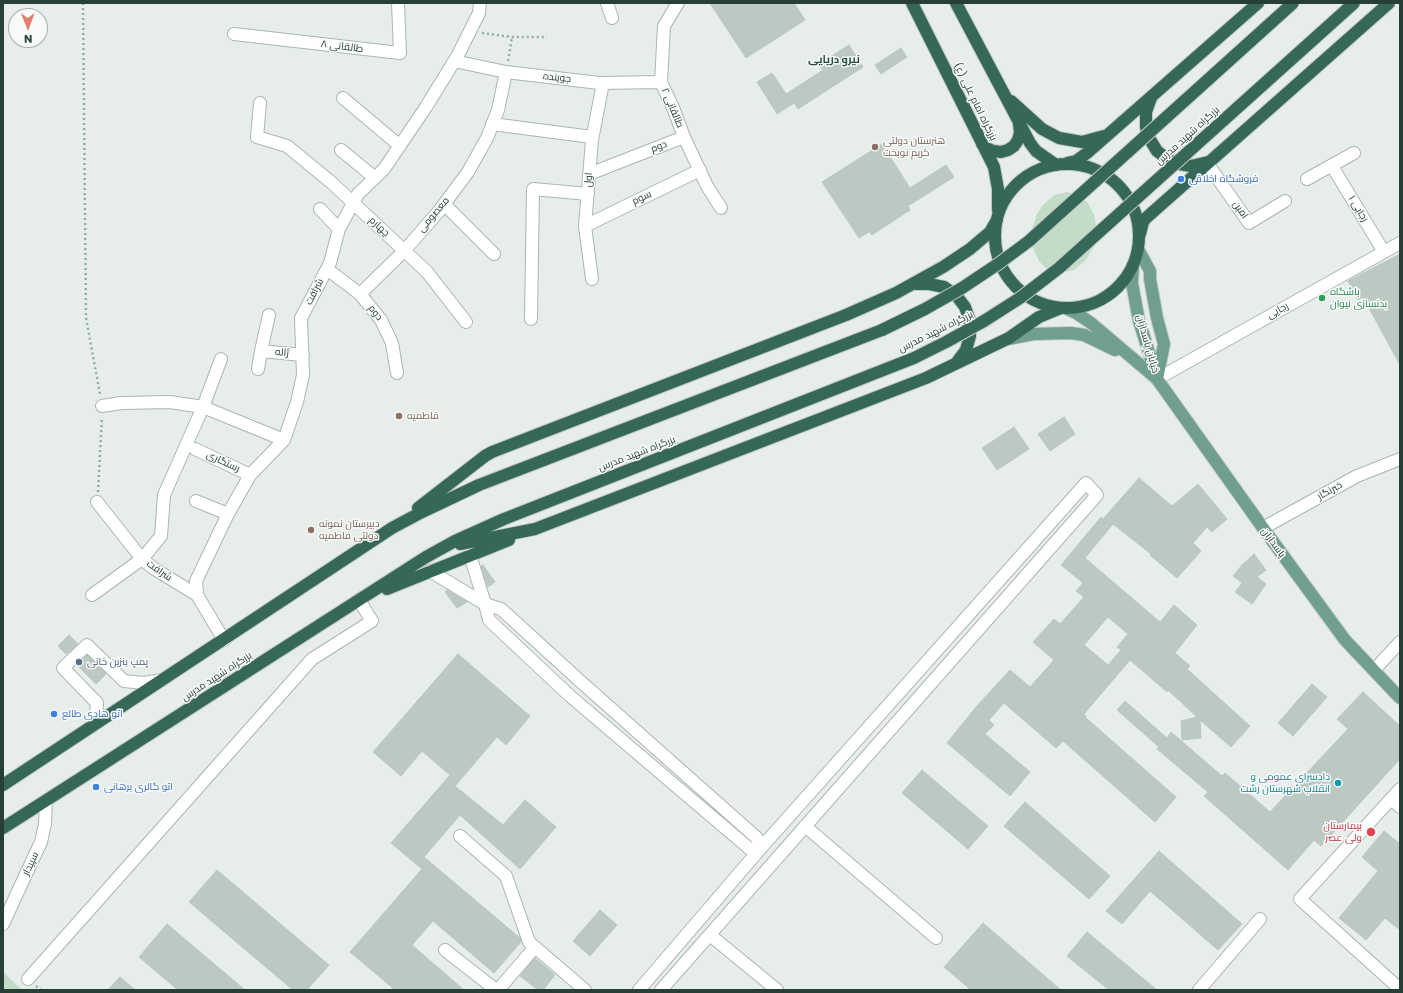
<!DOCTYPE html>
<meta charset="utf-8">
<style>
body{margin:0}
#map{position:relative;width:1403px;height:993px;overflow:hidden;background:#e7eeea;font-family:Poppins,sans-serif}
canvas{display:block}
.frame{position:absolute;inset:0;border:4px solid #273f36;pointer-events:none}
.north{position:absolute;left:8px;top:8px;width:40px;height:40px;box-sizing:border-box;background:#f7faf9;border:1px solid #a4afab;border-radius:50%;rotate:179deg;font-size:11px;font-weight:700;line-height:16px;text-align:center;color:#273f36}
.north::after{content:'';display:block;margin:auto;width:14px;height:18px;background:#e4816e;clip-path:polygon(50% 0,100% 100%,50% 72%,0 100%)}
</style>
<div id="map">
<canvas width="1403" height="993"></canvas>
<div class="frame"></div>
<div class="north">N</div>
</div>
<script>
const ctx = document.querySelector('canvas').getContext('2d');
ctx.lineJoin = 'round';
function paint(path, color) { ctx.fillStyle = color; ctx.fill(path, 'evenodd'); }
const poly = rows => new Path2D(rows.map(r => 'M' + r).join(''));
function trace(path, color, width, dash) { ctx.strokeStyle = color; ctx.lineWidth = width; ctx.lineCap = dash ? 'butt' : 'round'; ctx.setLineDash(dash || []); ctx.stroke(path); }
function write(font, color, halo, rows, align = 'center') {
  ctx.font = font + ' Poppins,Cairo,sans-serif'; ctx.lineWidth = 3; ctx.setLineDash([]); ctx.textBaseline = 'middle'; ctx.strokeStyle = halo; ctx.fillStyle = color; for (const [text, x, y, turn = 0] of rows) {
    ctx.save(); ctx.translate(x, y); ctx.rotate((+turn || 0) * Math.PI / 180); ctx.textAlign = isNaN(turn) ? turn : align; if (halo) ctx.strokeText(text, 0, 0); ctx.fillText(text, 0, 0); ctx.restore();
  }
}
const green = poly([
 [1067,192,1079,195,1088,203,1094,215,1097,231,1094,246,1086,260,1074,270,1061,273,1048,270,1039,261,1033,248,1031,231,1037,214,1042,206,1054,195],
 [4,973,22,990,3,990]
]);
const building = poly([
 [710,3,794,3,805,20,746,58,710,3],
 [849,45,863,67,798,109,794,103,777,114,757,82,772,73,786,94,823,70,819,64,849,45],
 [901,48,907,57,881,74,875,65,901,48],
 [882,144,910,188,946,165,954,177,908,206,910,210,872,235,869,232,859,238,822,182,882,144],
 [1400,254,1400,365,1363,297,1358,300,1348,281,1400,254],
 [1064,417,1075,434,1050,451,1038,434,1064,417],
 [1014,427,1029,449,997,470,982,448,1014,427],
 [1139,478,1172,506,1198,484,1227,519,1212,532,1207,527,1193,543,1201,551,1177,578,1150,555,1151,554,1113,524,1085,558,1160,622,1174,605,1197,625,1175,653,1190,666,1187,669,1250,726,1231,747,1200,720,1201,738,1182,740,1181,721,1197,717,1168,690,1167,692,1130,660,1084,714,1086,716,1085,717,1176,797,1155,822,1063,741,1056,748,1004,703,989,720,994,725,985,734,1030,772,1010,796,947,743,976,707,1010,670,1030,687,1054,660,1033,642,1054,619,1060,624,1084,597,1076,591,1083,583,1061,565,1101,517,1103,519,1139,478],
 [1108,617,1128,634,1117,647,1121,650,1108,665,1084,645,1108,617],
 [1254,554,1266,570,1257,577,1266,584,1252,604,1235,592,1242,583,1233,576,1242,565,1254,554],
 [483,565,495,582,488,587,481,566,483,565],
 [447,590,467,602,457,608,445,592,447,590],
 [69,635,78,644,66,654,58,646,69,635],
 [458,654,530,716,506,745,497,737,455,786,503,825,525,800,556,827,520,869,460,815,424,857,520,938,521,942,494,973,433,921,412,945,464,990,395,990,350,952,422,869,391,843,450,775,422,751,401,776,373,752,458,654],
 [87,655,106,674,96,684,77,665,87,655],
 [1312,684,1327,697,1293,736,1278,723,1312,684],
 [1363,692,1400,726,1400,759,1321,846,1314,840,1288,870,1204,796,1208,792,1157,749,1159,747,1117,710,1125,701,1167,738,1171,732,1222,776,1225,773,1270,812,1348,729,1337,719,1363,692],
 [922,770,988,826,968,849,902,793,922,770],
 [1025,802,1110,876,1089,899,1004,826,1025,802],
 [1384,831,1400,844,1400,930,1385,918,1366,940,1339,918,1378,871,1362,857,1384,831],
 [1159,851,1242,924,1218,950,1150,891,1122,924,1106,911,1159,851],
 [217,870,329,965,307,990,293,990,189,902,217,870],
 [600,910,617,925,590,956,573,941,600,910],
 [983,923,1061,990,971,990,944,967,983,923],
 [167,924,245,990,178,990,139,957,167,924],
 [1087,932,1157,990,1109,990,1067,956,1087,932],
 [535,958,555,975,543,990,538,990,520,976,535,958],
 [120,977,135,990,108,990,120,977]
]);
const path = poly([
 [83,3,86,318,100,394],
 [482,33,512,37,547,37],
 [508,61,512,37],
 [98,492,102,417],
 [36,986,41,990]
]);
const minor = poly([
 [607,3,612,18],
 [678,3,664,26,661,82,674,110,684,137,707,186,721,208],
 [234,34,400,53,398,3],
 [454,61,506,72,599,83,661,82],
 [343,98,400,146],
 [260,103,257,137,287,146,332,183,427,272,466,322],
 [492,124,592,137],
 [341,150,375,178],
 [1207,163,1249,223,1285,201],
 [1332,166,1384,252],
 [589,174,684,137],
 [1307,179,1354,153],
 [444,204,494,254],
 [320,209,339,229],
 [585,226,700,170],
 [327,269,360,294,381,320,392,343,397,373],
 [592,279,585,226,592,140,603,83],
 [360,294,404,251,439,211,468,172,487,138,498,110,506,72],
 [531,319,533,189,588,194],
 [261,351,269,315],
 [258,369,261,351,303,355],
 [1157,379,1400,243],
 [102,406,121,403,170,402,203,407,284,440],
 [195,449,250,475],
 [196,501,228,514],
 [97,502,142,559,153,568,197,595,224,640],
 [1263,528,1357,476,1400,459],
 [430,571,485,604,470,555],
 [92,595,142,559,161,536,164,495,203,407,221,359],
 [197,595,196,581,228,514,250,475,284,440,297,402,303,375,301,318,330,263,339,229,358,194,384,169,426,107,458,55,479,13,480,3],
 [485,604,501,609,580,681,757,838,760,849,750,849,570,696,489,620,485,604],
 [1374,670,1400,642],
 [91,727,96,717,97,703,63,668,87,645,124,681,144,683,162,680],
 [1400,789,1300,899,1400,989],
 [1391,799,1400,807],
 [805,826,936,938],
 [460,836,506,876,529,942,585,990],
 [3,924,20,887,41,842,45,824,46,801],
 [710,935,777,990],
 [445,950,496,990],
 [28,979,312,659,372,621,359,600],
 [498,990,535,947],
 [639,990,760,849,1086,483,1097,495,661,990],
 [1199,990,1260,919]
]);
const major = poly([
 [1138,249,1150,271,1150,279,1157,318,1164,344,1157,379],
 [1133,265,1132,283,1139,321,1157,378],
 [1065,308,1076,313,1091,323,1157,379,1263,528,1345,640,1400,698],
 [1008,339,1034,334,1071,333,1084,335,1115,350]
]);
const highway = poly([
 [912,3,994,167,998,189,998,210],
 [956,3,1030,143,1036,151,1056,165],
 [1151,98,1146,112,1146,127,1149,138,1157,151,1169,160,1179,164,1191,166,1208,162],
 [1011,101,1042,129,1059,138,1082,142,1104,136],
 [982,144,987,148,993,151,1001,152,1008,150,1014,146,1018,140,1020,133,1019,124],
 [1067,163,1076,161,1087,153,1258,3],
 '995 236a72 72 0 1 1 144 0a72 72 0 1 1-144 0Z',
 [1140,234,1143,222,1146,218,1389,3],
 [916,284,929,284,944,287,956,295,965,307,970,321,970,336,966,350,957,362],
 [418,508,485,456,492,452,846,315,896,293,943,267,970,249,990,232,997,220],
 [460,544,535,529,926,378,1009,338,1039,317,1061,308],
 [387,589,509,540],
 [3,785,392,528,420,513,479,485,882,330],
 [3,828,426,557,455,541,504,519,914,358]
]);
const highwayBridge = poly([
 [882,330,925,309,962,288,998,264,1029,241,1293,3],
 [914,358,946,342,984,321,1020,298,1059,268,1354,3]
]);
const markers = [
 [875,147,4,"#8d6e63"],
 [1181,179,4,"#3f7fe0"],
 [1322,298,4,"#2e9e5b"],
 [399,416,4,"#8d6e63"],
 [311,530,4,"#8d6e63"],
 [79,662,4,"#5c6f8a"],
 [54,714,4,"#3f7fe0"],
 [1338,783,4,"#0f9aa8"],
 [96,787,4,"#3f7fe0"],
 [1371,832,5,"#e0444e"]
];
const streetNames = [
 ["طالقانی ۸",342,47,7],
 ["جوینده",557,78,6],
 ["بزرگراه امام علی (ع)",975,102,64],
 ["طالقانی ۲",672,108,67],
 ["بزرگراه شهید مدرس",1188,136,-42],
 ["دوم",659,147,-21],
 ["اول",589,180,-86],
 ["سوم",642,198,-26],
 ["رجایی ۱",1358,209,59],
 ["امین",1240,210,55],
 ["معصومی",434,215,-50],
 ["چهارم",379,227,42],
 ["شرافت",315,292,-63],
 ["رجایی",1278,311,-29],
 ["دوم",375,313,52],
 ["بزرگراه شهید مدرس",936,332,-26],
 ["خیابان پاسداران",1147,344,74],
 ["ژاله",282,353,6],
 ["بزرگراه شهید مدرس",637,454,-21],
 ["رستگاری",223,462,25],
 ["خبرنگار",1330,491,-29],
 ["پاسداران",1273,543,54],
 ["شرافت",159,571,35],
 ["بزرگراه شهید مدرس",217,677,-33],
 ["سپیدار",31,864,-64]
];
const educationNames = [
 ["هنرستان دولتی",883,141],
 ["کریم نوبخت",883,153],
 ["فاطمیه",407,416],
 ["دبیرستان نمونه",319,524],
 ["دولتی فاطمیه",319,536]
];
const shopNames = [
 ["فروشگاه اخلاقی",1189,179],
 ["اتو هادی طالع",62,714],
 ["اتو گالری برهانی",104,787]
];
const leisureNames = [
 ["باشگاه",1330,292],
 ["بدنسازی نیوان",1330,304]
];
const serviceNames = [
 ["پمپ بنزین خانی",87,662]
];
const cultureNames = [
 ["دادسرای عمومی و",1330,777],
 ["انقلاب شهرستان رشت",1330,789]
];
const healthNames = [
 ["بیمارستان",1362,826],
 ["ولی عصر",1362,838]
];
const neighbourhoodNames = [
 ["نیرو دریایی",834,60]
];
paint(green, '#c2dcc7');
paint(building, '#bcc9c3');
trace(building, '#bac7c0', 1);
trace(minor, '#aab6b0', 14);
trace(major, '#c3c9c7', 14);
trace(highway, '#c3c9c7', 14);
trace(path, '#8baea0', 2.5, [2, 3]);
trace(minor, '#fff', 12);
trace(major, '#709f8f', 12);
trace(highway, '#366859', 12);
trace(highwayBridge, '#c3c9c7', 14, []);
trace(highwayBridge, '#366859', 12);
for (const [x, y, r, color] of markers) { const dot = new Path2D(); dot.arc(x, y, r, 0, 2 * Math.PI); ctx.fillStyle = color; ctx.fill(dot); trace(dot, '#f7faf9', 1.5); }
write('10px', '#273f36', '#f7faf9', streetNames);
write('10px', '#785e54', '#f7faf9', educationNames, 'left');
write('10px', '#366cbe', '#f7faf9', shopNames, 'left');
write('10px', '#27864d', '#f7faf9', leisureNames, 'left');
write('10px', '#4e5e75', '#f7faf9', serviceNames, 'left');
write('10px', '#0d838f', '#f7faf9', cultureNames, 'right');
write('10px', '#be3a42', '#f7faf9', healthNames, 'right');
write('bold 11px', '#254f41', '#f7faf9', neighbourhoodNames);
</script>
